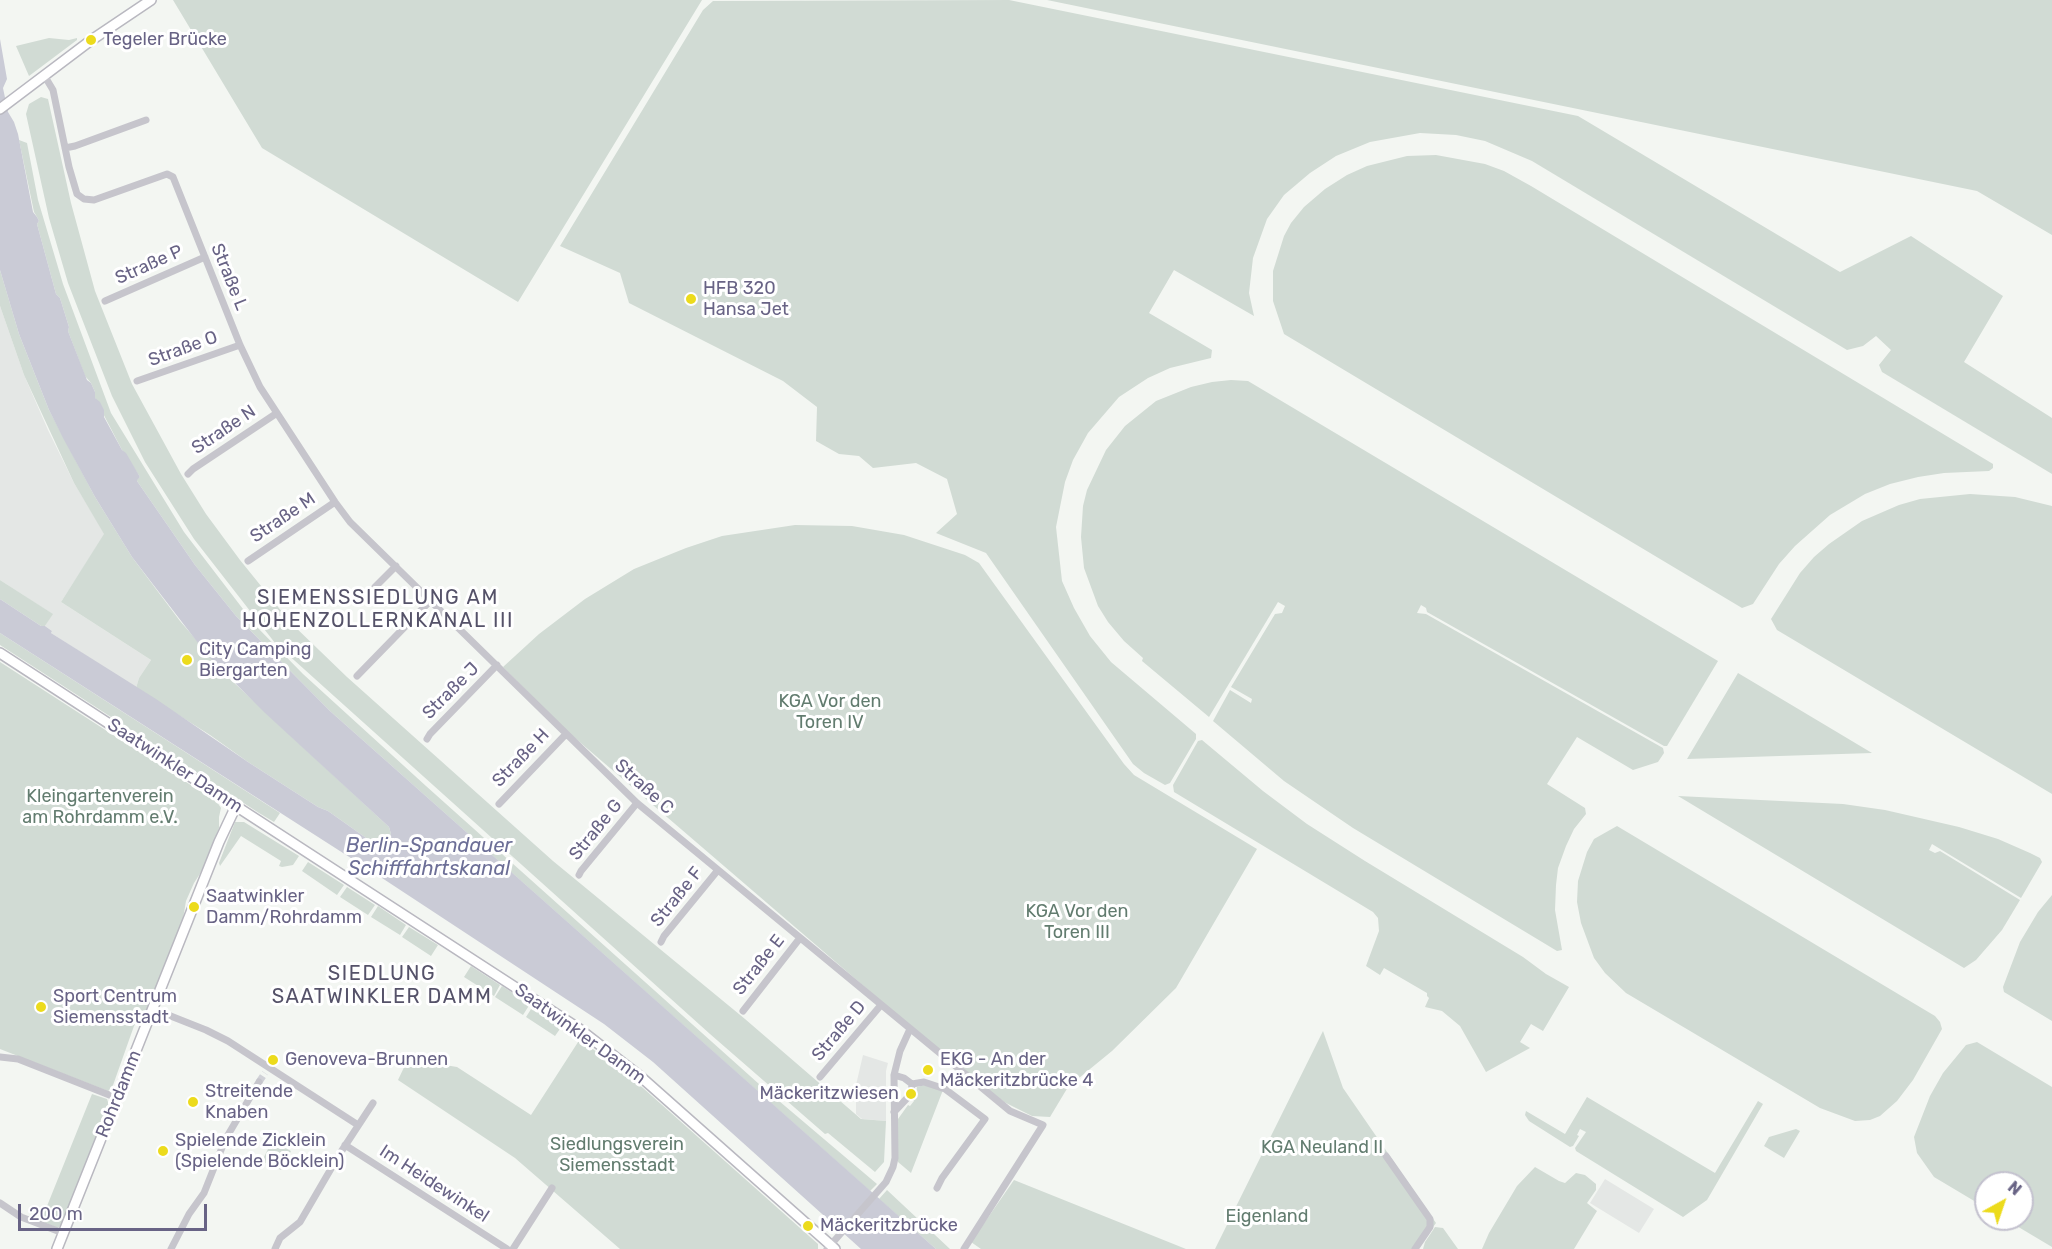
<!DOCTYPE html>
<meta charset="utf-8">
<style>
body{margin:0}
#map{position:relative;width:2052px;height:1249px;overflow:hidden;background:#f3f6f2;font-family:Rubik,sans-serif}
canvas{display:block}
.north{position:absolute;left:1974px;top:1171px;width:60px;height:60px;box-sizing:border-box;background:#fff;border:2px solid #c3c1ce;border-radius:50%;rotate:40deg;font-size:16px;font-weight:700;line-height:24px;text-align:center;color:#686385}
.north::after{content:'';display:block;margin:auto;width:21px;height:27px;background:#ecdb1c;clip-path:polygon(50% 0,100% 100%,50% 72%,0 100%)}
.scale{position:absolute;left:18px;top:1204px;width:189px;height:27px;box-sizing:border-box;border:3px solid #686385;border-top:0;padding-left:8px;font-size:18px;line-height:21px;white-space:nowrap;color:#686385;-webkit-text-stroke:4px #fff;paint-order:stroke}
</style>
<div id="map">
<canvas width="2052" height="1249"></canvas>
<div class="north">N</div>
<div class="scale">200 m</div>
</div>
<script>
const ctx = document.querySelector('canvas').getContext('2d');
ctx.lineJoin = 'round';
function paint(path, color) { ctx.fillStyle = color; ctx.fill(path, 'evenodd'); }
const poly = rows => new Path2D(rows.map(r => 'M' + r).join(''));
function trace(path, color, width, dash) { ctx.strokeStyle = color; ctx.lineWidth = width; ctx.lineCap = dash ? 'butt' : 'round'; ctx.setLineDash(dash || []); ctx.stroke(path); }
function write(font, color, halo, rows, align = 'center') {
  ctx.font = font + ' Rubik,sans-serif'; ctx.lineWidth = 6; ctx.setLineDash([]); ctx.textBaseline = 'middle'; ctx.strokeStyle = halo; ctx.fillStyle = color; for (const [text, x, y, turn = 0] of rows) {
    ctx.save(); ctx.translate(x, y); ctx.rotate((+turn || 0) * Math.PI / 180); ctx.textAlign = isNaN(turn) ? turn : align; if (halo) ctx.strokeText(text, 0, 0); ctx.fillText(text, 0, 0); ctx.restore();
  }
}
const built = poly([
 [0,306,24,375,48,430,74,483,105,534,61,602,151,660,139,678,136,688,51,633,52,631,45,626,52,614,0,580],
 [863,1055,888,1063,886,1071,886,1121,862,1119,856,1114,856,1085],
 [1605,1179,1654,1209,1639,1233,1590,1203]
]);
const green = poly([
 [173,0,702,0,518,302,262,148],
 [1009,0,1578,116,1840,272,1911,236,2003,296,1964,362,2052,418,2052,474,1882,372,1879,365,1891,350,1876,336,1863,346,1847,350,1532,161,1485,141,1456,135,1420,133,1370,142,1336,156,1310,173,1284,195,1267,219,1253,258,1249,293,1254,316,1174,270,1149,313,1212,350,1211,358,1170,368,1148,378,1119,397,1088,433,1073,460,1065,482,1056,527,1062,581,1074,608,1090,636,1111,662,1196,734,1196,739,1170,783,1165,785,1144,773,1133,764,986,553,936,533,957,514,947,479,916,463,873,468,859,456,839,454,816,441,817,407,783,381,629,303,620,273,560,246,703,10,713,1],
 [1047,0,2052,0,2052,235,1977,191],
 [49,38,69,40,77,38,77,40,29,76,16,46],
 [41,97,48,99,71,203,95,291,132,384,181,474,206,514,240,560,291,623,347,677,553,861,745,1019,861,1119,886,1121,884,1162,875,1172,828,1133,825,1134,710,1034,275,643,194,539,145,462,112,396,68,283,49,218,26,114,29,104],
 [19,140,27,143,38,200,63,284,111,413,184,532,256,626,303,674,426,786,759,1084,877,1184,870,1191,330,711,236,616,195,565,137,481,136,480,140,477,122,450,95,398,95,392,91,383,85,376,68,331,69,327,60,298,56,294,37,224,39,221,37,217,34,212],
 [1436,155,1485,164,1504,171,1531,186,1993,464,1993,468,1989,471,1944,473,1918,477,1890,484,1865,494,1830,515,1795,546,1779,564,1753,604,1742,608,1284,334,1273,301,1273,271,1284,236,1291,223,1304,207,1325,189,1347,175,1367,166,1407,156],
 [0,270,19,334,49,410,95,497,132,557,180,621,230,679,389,827,391,834,387,841,377,844,369,840,328,811,318,807,248,762,210,735,136,688,139,678,151,660,61,602,104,534,74,483,24,375,0,306],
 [1231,380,1248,381,1718,661,1667,746,1664,746,1427,612,1426,608,1421,605,1417,613,1426,614,1663,748,1664,753,1658,762,1633,770,1577,737,1547,784,1585,808,1586,814,1574,829,1566,846,1558,868,1556,885,1555,910,1562,950,1557,951,1353,828,1284,781,1213,721,1230,690,1251,703,1252,699,1231,687,1275,614,1282,613,1285,606,1278,602,1209,717,1142,661,1143,658,1124,641,1108,622,1098,606,1084,568,1081,537,1083,506,1087,490,1106,450,1125,426,1156,401,1191,387,1212,382],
 [1970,494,2015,497,2052,506,2052,794,1777,630,1771,619,1800,573,1814,557,1829,544,1862,521,1899,505,1920,499],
 [795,525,852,526,904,535,965,555,979,563,1124,764,1134,775,1257,849,1176,988,1112,1051,1068,1087,1050,1117,1032,1116,1004,1102,916,1031,568,732,503,667,539,634,585,599,634,569,686,548,722,536],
 [0,580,53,614,45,626,41,626,0,599],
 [0,633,280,813,274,822,259,813,0,645],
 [0,662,217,802,221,808,219,817,219,828,203,869,194,883,186,901,183,919,146,1011,134,1026,112,1088,108,1091,0,1049],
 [1738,673,1872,753,1687,759],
 [1202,740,1263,791,1307,824,1365,861,1523,957,1546,974,1569,987,1543,1031,1531,1024,1520,1042,1530,1048,1486,1072,1460,1026,1442,1011,1425,1007,1429,998,1427,996,1427,993,1384,968,1380,975,1366,966,1379,931,1378,918,1373,912,1174,792,1173,785,1198,741],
 [1678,796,1843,804,1885,810,1959,827,1998,839,2030,853,2040,858,2042,862,2021,898,1932,844,1929,850,1935,853,1940,851,2020,900,2002,930,1976,960,1964,968],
 [235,822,244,822,299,856,293,865,282,867,279,866,281,861,241,836,220,866,219,863],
 [1617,826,1935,1016,1940,1022,1942,1029,1913,1080,1897,1101,1880,1116,1870,1120,1855,1121,1820,1108,1626,993,1605,973,1594,958,1581,923,1577,902,1578,881,1587,852,1594,839],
 [308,862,344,885,337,895,302,871],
 [347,887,375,905,368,915,340,897],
 [2052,895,2052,1021,2004,992,2003,987,2020,942,2038,912],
 [378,906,406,925,400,935,371,917],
 [409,927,438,945,431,956,402,937],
 [471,966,500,985,494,996,464,977],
 [502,986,530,1004,523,1015,495,997],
 [533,1006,562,1026,555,1036,526,1017],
 [1323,1031,1343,1088,1436,1223,1417,1249,1215,1249],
 [580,1039,643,1088,818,1244,818,1249,620,1249,515,1158,398,1080,408,1059,457,1067,531,1115],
 [1977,1042,2052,1087,2052,1247,2005,1219,2022,1219,2022,1183,1986,1183,1986,1208,1934,1177,1917,1153,1914,1137,1930,1096,1943,1073,1966,1045],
 [925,1085,943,1090,911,1173,898,1162,898,1119,908,1105,910,1106,914,1101,912,1099,916,1094,917,1087],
 [92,1094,107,1099,109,1105,61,1225,58,1228,41,1221],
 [1587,1097,1715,1173,1758,1101,1763,1104,1707,1200,1683,1217,1576,1151,1575,1148,1586,1132,1580,1129,1577,1135,1579,1136,1573,1146,1570,1147,1529,1121,1525,1115,1526,1111,1565,1134],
 [1796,1129,1800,1131,1784,1158,1764,1146,1769,1137],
 [272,1141,291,1151,281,1170,262,1161],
 [1535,1167,1559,1181,1565,1183,1576,1173,1585,1175,1596,1184,1596,1190,1587,1203,1597,1211,1574,1249,1482,1249,1489,1233,1517,1186],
 [1014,1180,1186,1249,981,1249,971,1242],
 [887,1190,950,1249,936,1249,879,1199],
 [1435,1227,1443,1228,1458,1249,1423,1249,1425,1242]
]);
const water = poly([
 [0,39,7,79,3,88,8,112,14,122,18,134,33,212,37,217,39,221,37,224,56,294,60,298,69,327,68,331,87,380,91,383,95,392,95,398,100,402,104,410,104,417,122,450,126,453,140,477,137,480,137,481,195,565,236,616,330,711,936,1249,861,1249,653,1062,604,1024,382,878,0,633,0,599,41,626,45,626,52,631,51,633,156,699,248,762,318,807,328,811,369,840,381,844,387,841,391,834,389,827,264,712,208,656,132,557,95,497,63,438,49,410,19,334,0,270]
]);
const minorTunnel = poly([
 [259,1082,265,1073]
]);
const minor = poly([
 [44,75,53,90,69,167,77,194,84,199,94,200,167,174,173,177,240,345,260,387,335,502,350,522,637,803,1010,1111,1043,1125,964,1249],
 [65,148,75,146,146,120],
 [105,301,205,257],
 [137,381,240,345],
 [188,474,193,469,277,413],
 [248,561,335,502],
 [375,587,396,566],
 [357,676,431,600],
 [427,739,430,734,497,665],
 [499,804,566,734],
 [579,875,581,871,637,803],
 [661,942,664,936,718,870],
 [153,1009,206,1030,228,1041,358,1125],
 [743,1011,800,938],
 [0,1057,18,1059,117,1098],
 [894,1075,904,1078,912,1084],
 [820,1077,881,1005],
 [912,1084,924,1082,945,1089,985,1119,942,1178,937,1188],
 [894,1112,911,1094,912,1084],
 [345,1145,507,1249],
 [1386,1156,1430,1219,1430,1227,1415,1249],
 [0,1203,21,1217,63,1233],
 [171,1249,189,1214,204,1193,225,1140,259,1082],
 [275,1249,280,1238,300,1222,339,1155,373,1103],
 [513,1249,552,1188],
 [827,1249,886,1182,893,1167,895,1158,894,1075,900,1051,910,1029]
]);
const major = poly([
 [0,109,90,41,151,0],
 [0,653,578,1028,641,1077,835,1249],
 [57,1249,219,842,236,806]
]);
const markers = [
 [91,40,6,"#ecdb1c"],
 [691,299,6,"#ecdb1c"],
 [187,660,6,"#ecdb1c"],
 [194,907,6,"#ecdb1c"],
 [41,1007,6,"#ecdb1c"],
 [273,1060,6,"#ecdb1c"],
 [928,1070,6,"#ecdb1c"],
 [911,1094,6,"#ecdb1c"],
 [193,1102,6,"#ecdb1c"],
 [163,1151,6,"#ecdb1c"],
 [808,1226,6,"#ecdb1c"]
];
const poiNames = [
 ["Tegeler Brücke",103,40],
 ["HFB 320",703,289],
 ["Hansa Jet",703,310],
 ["City Camping",199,650],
 ["Biergarten",199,671],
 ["Saatwinkler",206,897],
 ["Damm/Rohrdamm",206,918],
 ["Sport Centrum",53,997],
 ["Siemensstadt",53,1018],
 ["Genoveva-Brunnen",285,1060],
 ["EKG - An der",940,1060],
 ["Mäckeritzbrücke 4",940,1081],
 ["Streitende",205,1092],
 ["Knaben",205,1113],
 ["Mäckeritzwiesen",899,1094,"right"],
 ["Spielende Zicklein",175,1141],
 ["(Spielende Böcklein)",175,1162],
 ["Mäckeritzbrücke",820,1226]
];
const streetNames = [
 ["Straße P",149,265,-24],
 ["Straße L",229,277,68],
 ["Straße O",183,349,-20],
 ["Straße N",224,430,-34],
 ["Straße M",283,518,-34],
 ["Straße J",451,691,-45],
 ["Straße H",521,758,-46],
 ["Saatwinkler Damm",175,766,33],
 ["Straße C",644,787,42],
 ["Straße G",596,830,-51],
 ["Straße F",677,897,-51],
 ["Straße E",759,965,-52],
 ["Straße D",839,1031,-50],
 ["Saatwinkler Damm",580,1034,36],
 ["Rohrdamm",119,1094,-68],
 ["Im Heidewinkel",434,1184,33]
];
const parkNames = [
 ["KGA Vor den",830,702],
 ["Toren IV",830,723],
 ["Kleingartenverein",100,797],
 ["am Rohrdamm e.V.",100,818],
 ["KGA Vor den",1077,912],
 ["Toren III",1077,933],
 ["Siedlungsverein",617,1145],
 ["Siemensstadt",617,1166],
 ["KGA Neuland II",1322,1148],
 ["Eigenland",1267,1217]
];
const neighbourhoodNames = [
 ["SIEMENSSIEDLUNG AM",378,598],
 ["HOHENZOLLERNKANAL III",378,621],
 ["SIEDLUNG",382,974],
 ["SAATWINKLER DAMM",382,997]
];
const waterNames = [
 ["Berlin-Spandauer",429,846],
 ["Schifffahrtskanal",429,869]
];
paint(built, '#e4e7e5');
paint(green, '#d1dbd4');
paint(water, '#cacbd6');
trace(minorTunnel, '#d0d1d7', 7, [7, 3.5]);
trace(major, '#b9b8c0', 12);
trace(minor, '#c6c5cc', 7);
trace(major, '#fff', 9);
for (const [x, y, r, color] of markers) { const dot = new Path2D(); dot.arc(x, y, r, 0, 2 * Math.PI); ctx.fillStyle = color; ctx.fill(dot); trace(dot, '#fff', 2); }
write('18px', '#686385', '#fff', poiNames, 'left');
write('18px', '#686385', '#fff', streetNames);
write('18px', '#627c6f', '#fff', parkNames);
ctx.letterSpacing = '1.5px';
write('20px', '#555269', '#fff', neighbourhoodNames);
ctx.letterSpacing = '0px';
write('italic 20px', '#6d6f97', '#fff', waterNames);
</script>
